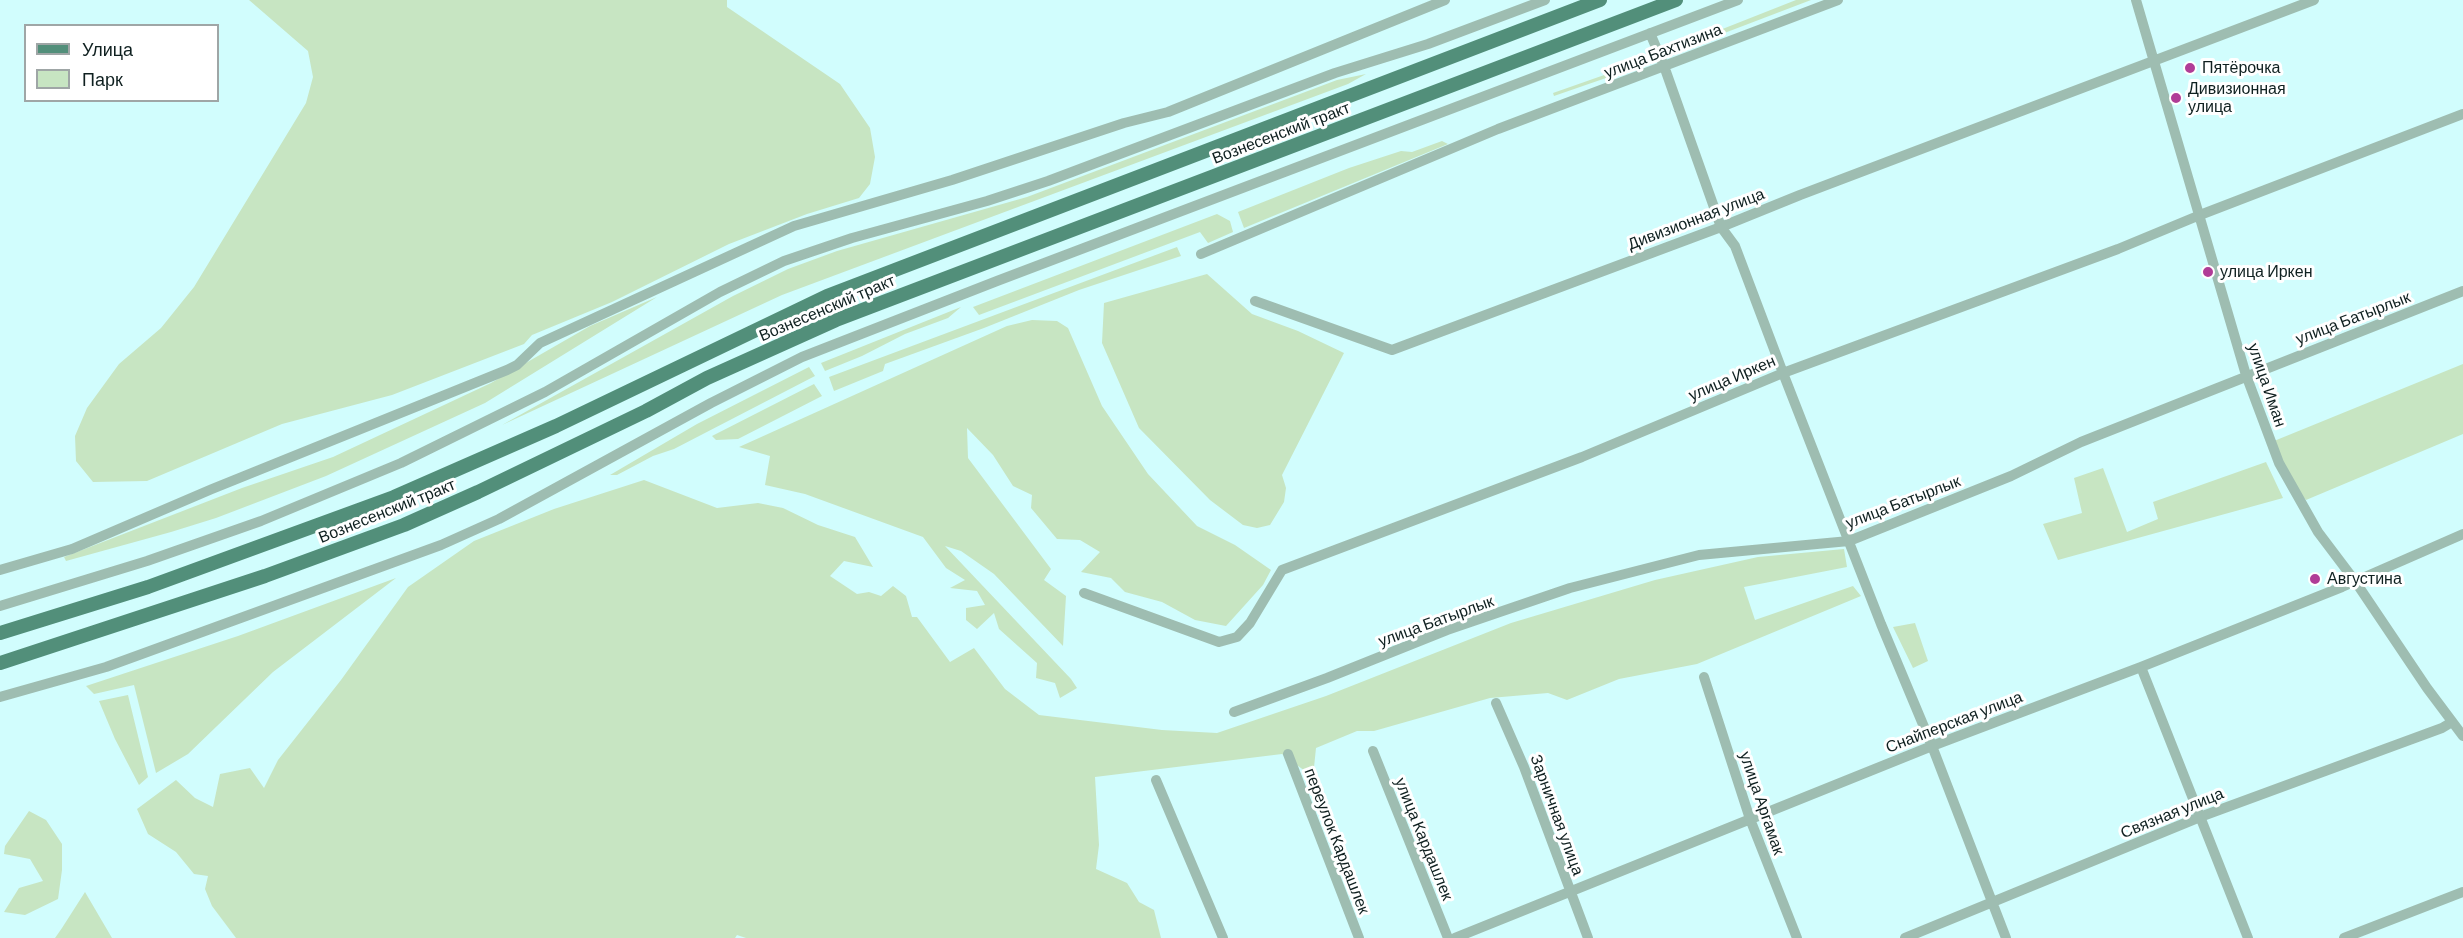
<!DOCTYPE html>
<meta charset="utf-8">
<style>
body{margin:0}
#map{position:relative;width:2463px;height:938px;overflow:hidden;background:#d1fdfd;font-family:Barlow,sans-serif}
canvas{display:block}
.legend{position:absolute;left:24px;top:24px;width:195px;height:78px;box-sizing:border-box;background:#fff;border:2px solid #9fa6a6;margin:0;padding:8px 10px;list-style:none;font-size:18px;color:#0f2020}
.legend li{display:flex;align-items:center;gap:12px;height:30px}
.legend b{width:30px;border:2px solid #9fa6a6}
</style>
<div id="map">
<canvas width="2463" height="938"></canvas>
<ul class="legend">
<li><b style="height:8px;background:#528f7a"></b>Улица</li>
<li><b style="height:16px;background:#c7e5c2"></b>Парк</li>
</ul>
</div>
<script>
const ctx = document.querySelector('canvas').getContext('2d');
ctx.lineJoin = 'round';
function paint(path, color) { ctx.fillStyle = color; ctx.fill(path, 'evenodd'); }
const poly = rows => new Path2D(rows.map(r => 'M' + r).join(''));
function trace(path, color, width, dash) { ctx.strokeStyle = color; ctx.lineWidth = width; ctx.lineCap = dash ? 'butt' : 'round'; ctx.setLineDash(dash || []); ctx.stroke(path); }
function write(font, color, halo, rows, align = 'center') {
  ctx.font = font + ' Barlow,sans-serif'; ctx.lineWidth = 6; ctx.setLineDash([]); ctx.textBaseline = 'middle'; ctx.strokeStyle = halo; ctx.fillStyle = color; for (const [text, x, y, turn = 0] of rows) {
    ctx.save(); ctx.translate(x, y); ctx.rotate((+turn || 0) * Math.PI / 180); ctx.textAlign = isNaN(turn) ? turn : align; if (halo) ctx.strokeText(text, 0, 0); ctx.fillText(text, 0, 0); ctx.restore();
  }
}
const green = poly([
 [249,0,727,0,727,7,840,84,870,128,875,157,870,184,859,198,807,214,729,244,612,302,532,335,524,344,392,395,282,424,147,481,93,482,76,461,75,436,87,408,119,364,161,328,194,287,306,103,313,77,308,51],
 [1796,0,1811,0,1693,45,1692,41],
 [1627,67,1629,70,1554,96,1553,93],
 [1366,74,1348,84,782,295,502,425,733,296,788,269,837,251,1027,197,1337,80],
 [1442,141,1448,144,1244,228,1238,212,1349,168,1401,151,1412,152],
 [1217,214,1230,221,1233,232,1208,243,1200,232,979,315,973,307],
 [1177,247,1181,256,1079,290,984,328,885,364,883,371,834,391,829,377],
 [1207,274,1252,314,1298,331,1344,353,1282,475,1286,488,1284,502,1270,525,1257,528,1243,525,1210,500,1139,428,1102,343,1104,303],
 [657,297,485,403,326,476,216,518,171,532,66,561,64,557,242,488,333,457,491,383,590,326],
 [961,307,948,318,905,334,862,356,825,371,821,363],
 [1032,320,1057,321,1068,328,1102,406,1148,474,1197,526,1235,545,1271,570,1263,585,1226,626,1195,620,1162,602,1125,592,1111,578,1081,572,1100,552,1080,540,1057,539,1031,508,1032,495,1013,486,993,455,967,428,968,458,1051,569,1044,580,1066,596,1063,646,994,574,961,551,945,546,1071,679,1077,688,1060,698,1055,683,1036,678,1037,663,999,629,994,613,977,629,966,620,966,608,985,605,977,591,950,588,965,580,946,568,923,537,805,494,765,485,770,456,739,447,1007,326],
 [2463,364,2463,434,2306,500,2295,488,2274,441],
 [809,367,815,376,674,449,653,456,617,475,610,475,697,424],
 [814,384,822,396,738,439,716,440,712,436],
 [2266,462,2283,498,2058,560,2043,524,2082,513,2074,478,2103,468,2127,532,2158,519,2153,502],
 [644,480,717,508,758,503,783,508,818,525,855,537,873,567,844,561,830,576,857,594,869,592,881,596,893,586,906,596,912,617,917,617,950,662,974,648,1005,689,1039,715,1162,730,1217,733,1326,696,1511,623,1655,580,1758,557,1844,549,1847,567,1744,587,1755,620,1853,586,1861,596,1697,664,1619,679,1567,700,1548,693,1490,698,1374,731,1357,731,1316,748,1313,777,1282,754,1095,777,1099,845,1096,869,1127,883,1139,902,1154,910,1161,938,746,938,737,935,735,938,236,938,212,906,205,889,208,876,194,874,176,852,148,834,137,809,176,780,195,798,213,807,220,774,250,768,264,788,278,760,341,680,408,587,474,541,554,509],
 [396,578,273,672,188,754,156,773,134,685,94,694,86,686,238,636],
 [1915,623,1928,661,1913,668,1893,627],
 [128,695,148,777,139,785,115,739,99,701],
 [29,811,46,820,62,844,62,870,58,899,25,915,4,912,19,888,43,881,30,859,4,854,5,846],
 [85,892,112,938,55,938,62,928]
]);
const minor = poly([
 [2136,0,2246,375,2279,463,2318,532,2355,581,2427,688,2463,736],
 [1650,33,1664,66,1721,227,1735,246,1783,373,1881,624,1932,746,2006,938],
 [1201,254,1498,129,1838,0],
 [1255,301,1392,350,1721,227,1800,195,2314,0],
 [0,570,72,549,212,489,507,370,517,365,540,343,794,226,952,180,1124,123,1168,112,1445,0],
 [1084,593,1219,642,1237,637,1250,623,1282,570,1582,457,1783,373,2118,249,2200,215,2463,114],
 [0,606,147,561,261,521,401,463,545,392,720,292,784,261,852,238,987,201,1048,181,1335,73,1428,44,1545,0],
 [2141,667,2248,938],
 [1704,677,1750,819,1797,938],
 [0,697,106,667,441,545,499,519,711,403,802,357,997,281,1738,0],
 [1496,703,1524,767,1588,938],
 [1234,712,1327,678,1447,630,1570,588,1699,555,1849,541,2011,476,2081,442,2463,291],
 [1373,751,1448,938],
 [1288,754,1359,938],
 [1156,780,1223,938],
 [1455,938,1932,746,2141,667,2342,587,2463,534],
 [1905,938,2200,817,2442,728,2452,722],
 [2344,938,2463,892]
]);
const major = poly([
 [0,633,148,587,394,497,556,426,827,296,1600,0],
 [0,663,265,576,404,525,478,492,646,411,707,378,836,320,1676,0]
]);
const markers = [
 [2190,68,6,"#b03d97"],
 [2176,98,6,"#b03d97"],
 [2208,272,6,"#b03d97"],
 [2315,579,6,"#b03d97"]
];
const streetNames = [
 ["улица Бахтизина",1663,51,-21],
 ["Вознесенский тракт",1281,133,-21],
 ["Дивизионная улица",1696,219,-21],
 ["Вознесенский тракт",827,308,-23],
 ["улица Батырлык",2353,318,-21],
 ["улица Иркен",1732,378,-23],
 ["улица Иман",2267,385,71],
 ["улица Батырлык",1903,502,-21],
 ["Вознесенский тракт",387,511,-22],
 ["улица Батырлык",1436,621,-20],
 ["Снайперская улица",1954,722,-21],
 ["улица Аргамак",1762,803,71],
 ["Связная улица",2172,813,-22],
 ["Зарничная улица",1557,815,70],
 ["улица Кардашлек",1424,839,68],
 ["переулок Кардашлек",1337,841,69]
];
const poiNames = [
 ["Пятёрочка",2202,68],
 ["Дивизионная",2188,89],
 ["улица",2188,107],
 ["улица Иркен",2220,272],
 ["Августина",2327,579]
];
paint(green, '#c7e5c2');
trace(minor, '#9ebdb1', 10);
trace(major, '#528f7a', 14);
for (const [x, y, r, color] of markers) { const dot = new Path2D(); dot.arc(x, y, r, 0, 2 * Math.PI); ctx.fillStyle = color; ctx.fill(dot); trace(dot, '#fff', 2); }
write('16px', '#0f2020', '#fff', streetNames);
write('16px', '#0f2020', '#fff', poiNames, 'left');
</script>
